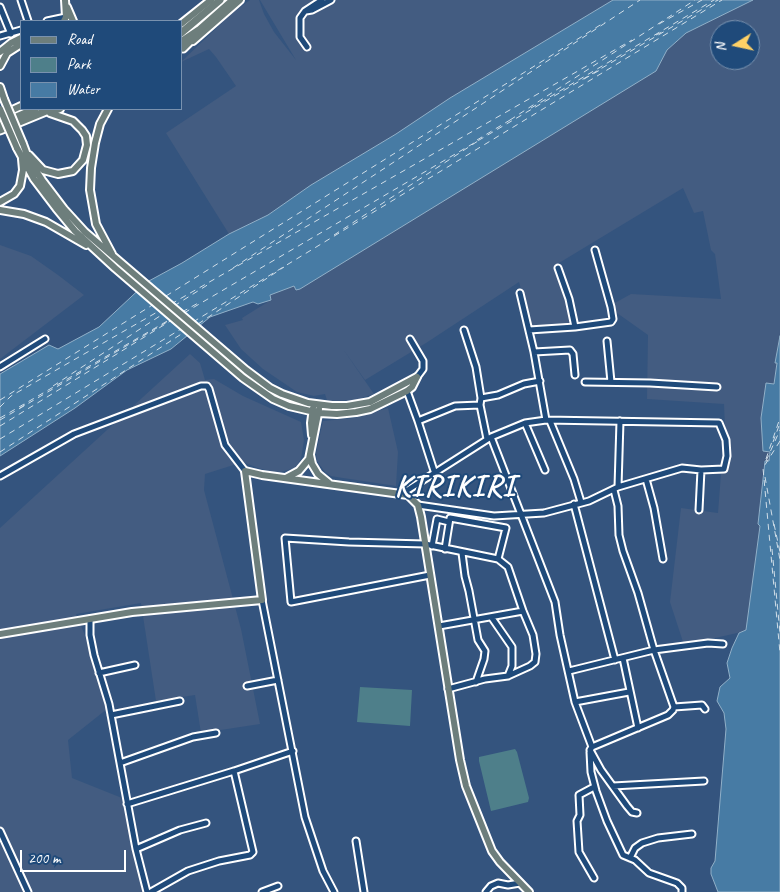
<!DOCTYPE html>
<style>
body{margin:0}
#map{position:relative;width:780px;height:892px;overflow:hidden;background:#34547e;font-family:Caveat,sans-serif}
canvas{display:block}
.legend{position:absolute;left:20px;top:20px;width:162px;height:90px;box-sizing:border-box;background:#1f4a7a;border:1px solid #7992af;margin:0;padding:6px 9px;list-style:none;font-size:15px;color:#fff}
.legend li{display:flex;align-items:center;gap:10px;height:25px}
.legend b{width:25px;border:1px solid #7992af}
.north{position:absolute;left:710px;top:20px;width:50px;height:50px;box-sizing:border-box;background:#1f4a7a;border:1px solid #7992af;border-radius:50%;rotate:260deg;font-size:14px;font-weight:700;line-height:20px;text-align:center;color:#fff}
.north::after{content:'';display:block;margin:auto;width:18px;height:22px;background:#ffd166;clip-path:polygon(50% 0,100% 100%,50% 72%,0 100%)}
.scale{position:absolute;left:20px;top:850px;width:106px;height:22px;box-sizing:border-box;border:2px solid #fff;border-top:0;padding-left:6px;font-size:15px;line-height:18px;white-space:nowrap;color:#fff;-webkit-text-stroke:4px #1f4a7a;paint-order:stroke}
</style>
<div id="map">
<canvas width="780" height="892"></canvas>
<ul class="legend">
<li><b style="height:6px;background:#6d7e7c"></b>Road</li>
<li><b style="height:14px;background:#4e7f8a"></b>Park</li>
<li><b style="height:14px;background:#477ba4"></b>Water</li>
</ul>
<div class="north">N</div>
<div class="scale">200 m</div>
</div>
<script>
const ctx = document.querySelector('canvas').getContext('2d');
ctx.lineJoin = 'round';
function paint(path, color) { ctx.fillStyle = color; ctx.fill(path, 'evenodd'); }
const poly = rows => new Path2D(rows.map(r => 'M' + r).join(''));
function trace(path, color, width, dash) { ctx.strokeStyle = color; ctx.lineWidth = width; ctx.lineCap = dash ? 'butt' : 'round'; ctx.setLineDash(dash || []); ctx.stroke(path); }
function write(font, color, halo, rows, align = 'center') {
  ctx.font = font + ' Caveat,sans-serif'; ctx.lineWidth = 4; ctx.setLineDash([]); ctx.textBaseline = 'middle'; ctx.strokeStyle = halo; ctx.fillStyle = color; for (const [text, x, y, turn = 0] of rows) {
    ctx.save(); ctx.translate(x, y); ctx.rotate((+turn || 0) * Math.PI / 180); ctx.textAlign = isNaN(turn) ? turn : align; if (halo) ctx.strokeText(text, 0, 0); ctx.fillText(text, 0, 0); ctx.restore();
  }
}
const built = poly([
 [250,0,259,0,264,14,274,32,296,60,260,0,613,0,450,98,396,134,311,185,268,215,229,234,166,133,236,86,216,57,209,49,181,62,232,13],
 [753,0,780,0,780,336,775,362,777,363,774,384,766,384,770,452,769,462,764,461,758,523,760,525,746,631,684,645,670,602,681,508,718,513,721,474,727,470,728,440,725,427,724,404,647,399,648,335,617,313,613,304,631,294,721,299,715,254,711,250,703,211,694,213,683,188,554,266,570,296,572,325,532,328,519,282,426,343,365,380,343,349,374,394,355,400,333,401,327,400,325,394,314,396,297,392,263,369,241,349,225,325,243,320,242,318,271,300,270,295,294,286,656,71,667,50,686,33],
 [720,30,750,30,750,60,720,60],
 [0,245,31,256,58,275,84,295,0,359],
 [190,354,200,363,205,380,214,379,243,396,301,422,304,440,301,459,295,468,277,473,258,468,243,462,205,474,204,490,241,629,260,724,201,733,195,695,156,701,141,603,76,614,84,633,107,709,68,740,72,778,127,800,147,892,0,892,0,528],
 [388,408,398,452,396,486,343,478,331,476,325,472,317,461,316,453,323,421,354,418]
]);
const green = poly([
 [360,687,412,690,410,726,357,722],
 [515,749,517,752,529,798,528,802,491,811,479,761,479,757]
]);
const water = poly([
 [613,0,753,0,686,33,667,50,656,71,300,289,296,290,294,286,270,295,271,300,258,304,253,302,210,317,171,349,127,370,75,408,0,456,0,374,49,345,58,349,99,327,147,282,182,263,229,234,268,215,311,185,396,134,450,98,613,0],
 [780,336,780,892,718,892,711,874,711,868,715,861,726,729,724,713,717,701,720,687,730,678,727,663,732,648,739,633,746,630,760,526,758,524,765,461,769,461,770,452,763,451,761,418,766,383,774,384,777,363,775,363,780,336]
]);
const ferry = poly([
 [659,24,702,0],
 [656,35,664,31],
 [584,79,600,70],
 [531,108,714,0],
 [510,120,695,0],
 [477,140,510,120],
 [334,235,481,139],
 [233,268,640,0],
 [166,296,605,22],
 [171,304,632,40],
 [174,306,209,284],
 [182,312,200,302],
 [184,313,718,0],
 [193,322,722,0],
 [198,324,284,267],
 [53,386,163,314],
 [0,400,154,304],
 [0,407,11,396,159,311],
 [20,408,29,402],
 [0,418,169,320],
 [0,420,167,322],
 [0,426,172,320],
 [0,439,181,329],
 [780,441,763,468,780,653],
 [773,442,780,423],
 [0,452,186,331],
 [766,459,780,418],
 [766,461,780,430],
 [765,477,780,560],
 [774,524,780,552],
 [772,549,780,633]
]);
const minor = poly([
 [21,0,28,21],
 [0,7,11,34],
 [306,11,312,10,331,0],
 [47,21,66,17],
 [0,36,21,30],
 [307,47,300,37,300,18,305,11,322,0],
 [558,268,569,299,575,327],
 [520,293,534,352,546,420],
 [464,330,476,367,481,398],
 [529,330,575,327,611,322,613,319,611,307,595,250],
 [410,339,423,361,423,369,417,377],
 [607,341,611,382],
 [534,352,570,350,573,354,575,375],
 [0,367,45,339],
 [585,382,650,383,717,387],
 [407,391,418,421,435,474],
 [418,421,455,406,480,405],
 [550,421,574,479,581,502],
 [525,423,545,470],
 [491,437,555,602,560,635,575,702,592,747,590,750,601,770,627,806,632,812,637,813],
 [487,439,480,405,481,398,498,395,524,384,540,381],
 [0,476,74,434,201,386,207,386,209,389,225,445,245,471],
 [646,479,654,508,663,559],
 [618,487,620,421],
 [614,490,618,506,619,535,623,551,638,593,654,650,674,707,702,705,705,709],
 [403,493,491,437,525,423,546,420,719,423,726,440,727,456,724,469,701,470,682,468,618,487,589,501,544,513,494,516,418,505],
 [574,504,615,660],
 [699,510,701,470],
 [432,546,437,519,449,522],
 [445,549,450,518,506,528,498,559],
 [462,553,465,576,469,591,478,640,485,651,484,659,476,682],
 [430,575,291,602,285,538,349,542,425,544,498,559,508,567,523,611,533,635,536,654,535,662,530,666,508,676,485,679,448,689],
 [262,600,305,817,323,871,334,892],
 [492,618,512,647,512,666,508,676],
 [90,619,90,635,94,655,109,704,136,849,147,892],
 [439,626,523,611],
 [623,658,638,728],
 [569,671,654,650,708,643,723,644],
 [99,673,135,665],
 [247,686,278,680],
 [575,702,629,692],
 [111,715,180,701],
 [592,747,668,715,673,710,674,707],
 [590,752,591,772,596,791,607,821,623,855,635,860,649,873,677,883,682,888,682,892],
 [120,763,193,737,216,733],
 [613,786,704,781],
 [127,804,234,771,293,751],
 [0,831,28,892],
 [356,841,364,892],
 [136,849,180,830,206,823],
 [630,858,635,848,642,843,658,838,692,834],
 [594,878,579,852,577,821,580,815,579,795,594,787],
 [151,892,188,871,219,861,250,855,253,852,234,771],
 [262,892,278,886],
 [486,892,491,886,498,883,508,885,520,883]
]);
const major = poly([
 [67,7,73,21],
 [64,21,66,17,65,0],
 [181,24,211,0],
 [193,41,240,0],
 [0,52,11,43,21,38],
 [0,66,7,53,21,44],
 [0,87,4,99],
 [108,109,100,124,95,143,91,168,90,190,96,224,112,254],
 [6,113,21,106],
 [50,113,60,109],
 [23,144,29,160,42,180,64,209,85,232,246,370,270,388,282,394,308,403,332,406,347,406,370,402,417,377],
 [17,148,34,179,56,208,75,231,115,268,243,378,273,399,289,406,319,413,337,414,356,412,370,409,407,391,412,387,417,377],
 [29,155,43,170,58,174,73,171,83,160,87,145,86,136,82,130,73,121,50,113],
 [0,202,14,194,20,186,23,170,22,159],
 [0,210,24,214,46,222,86,245],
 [312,435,311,423,313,408],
 [310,455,312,464,318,474,329,483],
 [286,478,299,471,309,459,319,409],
 [0,634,132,612,262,600,245,471,262,475,408,495,418,505,421,517,460,760,466,786,492,851,500,862,529,892]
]);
const highway = poly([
 [181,33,220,0],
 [181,42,199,30,233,0],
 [183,48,195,36],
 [0,124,35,109],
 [0,130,51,109]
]);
const majorBridge = poly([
 [4,99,23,144],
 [0,109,17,148]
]);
const districtNames = [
 ["KIRIKIRI",455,488]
];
paint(built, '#435c81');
paint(green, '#4e7f8a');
paint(water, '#477ba4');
trace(water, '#91b0c8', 1);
trace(ferry, '#d1dee8', 1, [6, 5]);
trace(minor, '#fff', 9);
trace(major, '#fff', 10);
trace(highway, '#fff', 11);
trace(minor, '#1f4a7a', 5);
trace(major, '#6d7e7c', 6);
trace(highway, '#6d7e7c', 7);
trace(majorBridge, '#fff', 10, []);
trace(majorBridge, '#6d7e7c', 6);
ctx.letterSpacing = '1px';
write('bold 30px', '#fff', '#1f4a7a', districtNames);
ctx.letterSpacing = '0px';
</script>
